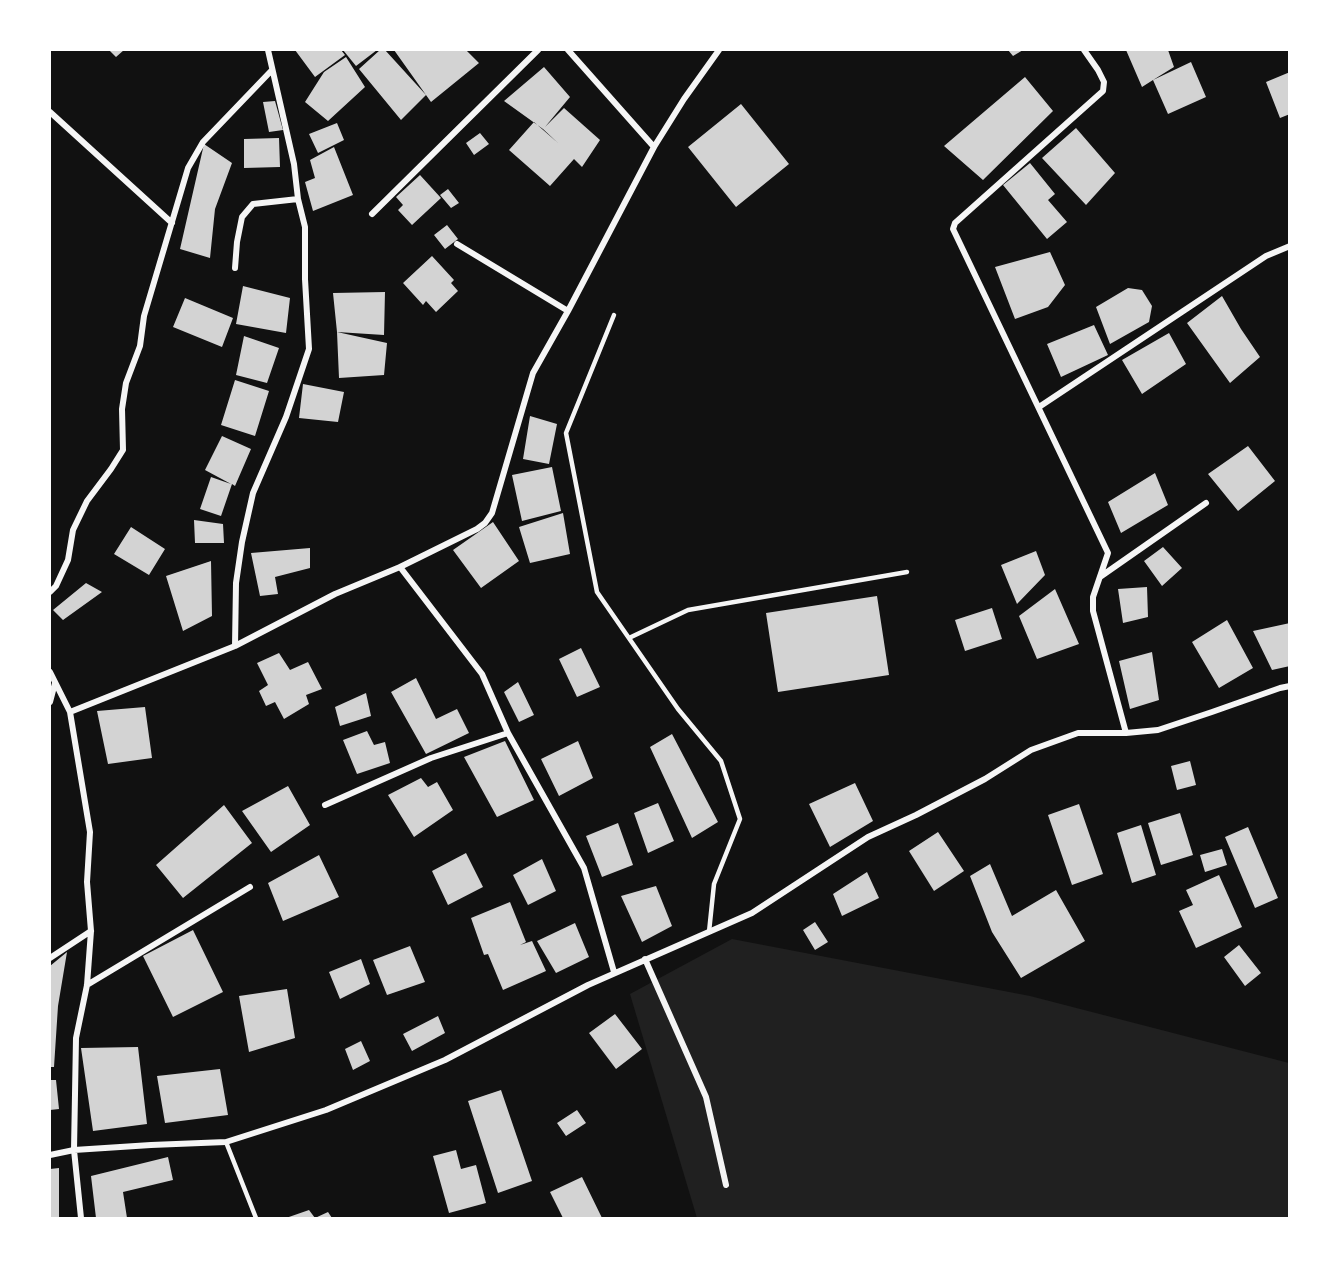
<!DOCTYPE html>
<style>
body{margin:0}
#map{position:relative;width:1339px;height:1268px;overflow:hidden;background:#111;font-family:"Roboto Condensed",sans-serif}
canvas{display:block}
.frame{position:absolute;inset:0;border:51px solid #fff;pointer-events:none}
</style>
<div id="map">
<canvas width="1339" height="1268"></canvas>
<div class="frame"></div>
</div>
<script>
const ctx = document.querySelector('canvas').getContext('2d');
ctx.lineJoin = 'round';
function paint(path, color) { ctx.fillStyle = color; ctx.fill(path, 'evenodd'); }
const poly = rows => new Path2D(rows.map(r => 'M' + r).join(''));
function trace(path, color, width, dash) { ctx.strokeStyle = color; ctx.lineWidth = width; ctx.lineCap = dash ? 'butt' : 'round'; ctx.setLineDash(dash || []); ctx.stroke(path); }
const green = poly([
 [732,939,1030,996,1289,1063,1289,1218,697,1218,630,994]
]);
const building = poly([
 [109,50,124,50,116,57],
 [295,50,341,50,345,55,315,77],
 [343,50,377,50,356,66],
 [380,50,385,50,426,95,394,50,466,50,479,63,431,102,426,95,401,120,359,69],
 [1008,50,1023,50,1013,56],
 [1126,50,1168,50,1174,67,1153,80,1191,62,1206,97,1168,114,1153,80,1142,87],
 [346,57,365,87,328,121,305,102,324,72],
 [544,67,570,97,545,127,564,108,600,140,582,167,574,159,550,186,509,150,534,122,558,143,543,129,504,101],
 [1290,72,1290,114,1280,118,1266,82],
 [1025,77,1053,111,983,180,944,146],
 [275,101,283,130,269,132,263,102],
 [741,104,789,164,736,207,688,147],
 [337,123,344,140,318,153,309,134],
 [1076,128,1115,173,1086,205,1042,158],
 [480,133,489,144,474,155,466,143],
 [279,138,280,167,244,168,244,139],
 [204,144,232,163,215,209,210,258,180,249],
 [334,147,353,195,313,211,305,182,315,178,310,160],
 [1030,163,1055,194,1048,200,1067,222,1047,239,1003,185],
 [420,175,441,198,412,225,398,210,403,205,396,197],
 [448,189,459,203,451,208,440,195],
 [447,225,458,239,445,249,434,235],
 [1050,252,1065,285,1048,307,1015,319,995,267],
 [432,256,454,280,451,283,458,291,436,312,426,301,423,305,403,283],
 [243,286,290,298,286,333,236,324],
 [1128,288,1142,290,1152,306,1149,322,1110,344,1096,307],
 [385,292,384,335,337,332,333,293],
 [1222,296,1241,329,1260,357,1230,383,1187,323],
 [185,298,233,318,222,347,173,327],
 [1094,325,1108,355,1061,377,1047,344],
 [337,332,387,343,384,375,339,378],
 [1169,333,1186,364,1142,394,1122,360],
 [244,336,279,348,267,383,236,375],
 [235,380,269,391,255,436,221,425],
 [303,384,344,392,338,422,299,418],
 [530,416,557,424,549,464,523,459],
 [222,436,251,449,235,486,232,484,221,516,200,509,211,477,231,484,205,470],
 [1248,446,1275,481,1238,511,1208,474],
 [552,467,561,511,522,521,512,475],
 [1155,473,1168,505,1121,533,1108,502],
 [563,513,570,554,530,563,519,527],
 [194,520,223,524,224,543,195,543],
 [493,522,519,561,481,588,453,550],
 [131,527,165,549,149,575,114,554],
 [1163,547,1182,568,1162,586,1144,561],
 [310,548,310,568,275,577,278,594,260,596,251,553],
 [1036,551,1045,575,1017,604,1001,565],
 [211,561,212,616,183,631,166,576],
 [86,583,102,592,63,620,53,610],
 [1147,587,1148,617,1123,623,1118,589],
 [1055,589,1079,644,1037,659,1019,616],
 [877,596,889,675,778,692,766,613],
 [992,608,1002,639,965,651,955,620],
 [1227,620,1253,668,1219,688,1192,642],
 [1290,623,1290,666,1272,670,1253,631],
 [581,648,600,687,577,697,559,659],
 [1152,652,1159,700,1130,709,1119,661],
 [279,653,290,670,308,662,322,689,306,695,309,704,284,719,275,702,266,706,259,691,268,685,257,663],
 [416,678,436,719,457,709,469,733,426,754,391,692],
 [518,682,534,715,519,722,504,692],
 [366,693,371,716,340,726,335,707],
 [145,707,152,758,108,764,97,711],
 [367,731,374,745,385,742,390,763,357,774,343,740],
 [672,734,718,822,692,838,650,747],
 [505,741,534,800,497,817,464,757],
 [578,741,593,778,559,796,541,759],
 [1190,761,1196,785,1177,790,1171,766],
 [421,778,428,787,437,782,453,810,414,837,388,795],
 [855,783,873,821,830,847,809,804],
 [288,786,310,825,271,852,242,811],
 [658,803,674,841,648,853,634,813],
 [1079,804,1103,874,1072,885,1048,815],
 [224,805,252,843,183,898,156,865],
 [1180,813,1193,855,1161,865,1148,823],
 [618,823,633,865,602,877,586,836],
 [1141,825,1156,875,1132,883,1117,833],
 [1248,827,1278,898,1255,908,1225,837],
 [938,832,964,871,934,891,909,851],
 [1222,849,1227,865,1205,872,1200,855],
 [466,853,483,887,448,905,432,871],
 [319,855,339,897,283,921,268,883],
 [542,859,556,891,528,905,513,875],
 [990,864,1012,916,1056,890,1085,941,1021,978,992,932,970,876],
 [867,872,879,898,842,916,833,894],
 [1219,875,1242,927,1196,948,1179,911,1193,905,1186,890],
 [656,886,672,926,642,942,621,896],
 [510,902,526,942,520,945,532,941,546,971,503,990,488,954,484,955,471,918],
 [815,922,828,942,815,950,803,930],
 [575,923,589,957,556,973,537,941],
 [193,930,223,992,173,1017,143,956],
 [1239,945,1261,973,1245,986,1224,957],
 [410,946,425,982,387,995,373,960],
 [67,952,58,1006,54,1067,50,1067,50,966],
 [361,959,370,984,340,999,329,972],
 [287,989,295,1038,249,1052,239,996],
 [615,1014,642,1049,616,1069,589,1033],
 [438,1016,445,1033,412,1051,403,1034],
 [361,1041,370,1061,353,1070,345,1049],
 [138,1047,147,1124,93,1131,81,1048],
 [220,1069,228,1115,165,1123,157,1076],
 [50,1080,56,1080,59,1109,50,1110],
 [501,1090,532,1181,498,1193,468,1101],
 [577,1110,586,1123,566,1136,557,1123],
 [456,1150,461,1169,476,1165,486,1203,449,1213,433,1156],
 [168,1157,173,1180,123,1192,127,1218,96,1218,91,1176],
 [59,1168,59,1218,50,1218,50,1169],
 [582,1177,602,1218,563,1218,550,1192],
 [309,1210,315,1218,286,1218],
 [328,1212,332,1218,315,1218]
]);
const service = poly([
 [614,315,566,433,597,592,678,709,721,761,740,819,714,884,709,932],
 [629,638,688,610,907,572],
 [226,1142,256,1218]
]);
const minor = poly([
 [568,50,654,147],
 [1084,50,1098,70,1104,82,1103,91,955,223,953,229,1108,553,1093,597,1093,611,1126,733],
 [50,112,172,223],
 [372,214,538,50],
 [457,244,568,311],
 [235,268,237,242,242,217,253,204,298,199],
 [1039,407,1266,256,1290,246],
 [400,567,482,674,508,733,584,868,614,972],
 [1100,577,1206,503],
 [50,592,56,586,68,560,73,530,87,501,111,469,123,450,122,409,126,383,140,346,144,316,188,168,203,142,272,70],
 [235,646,236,583,242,542,253,493,286,417,309,349,305,279,305,227,298,199,294,164,268,50],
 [50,672,70,712,90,832,87,882,91,931,87,985,76,1038,74,1150,81,1218],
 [50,702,55,683],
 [70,712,235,646,335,594,400,567,477,529,485,523,492,513,533,373,568,311,654,147,684,99,719,50],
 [325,805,431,758,508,733],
 [50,958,91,931],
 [645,959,706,1097,726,1185],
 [87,985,250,887],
 [50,1155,74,1150,151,1145,226,1142,326,1110,445,1060,588,985,752,913,868,837,916,815,985,779,1031,750,1078,733,1126,733,1158,730,1212,712,1280,688,1290,686]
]);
paint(green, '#202020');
paint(building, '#d3d3d3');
trace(service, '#f5f5f5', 4.5);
trace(minor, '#f5f5f5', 6);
</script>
